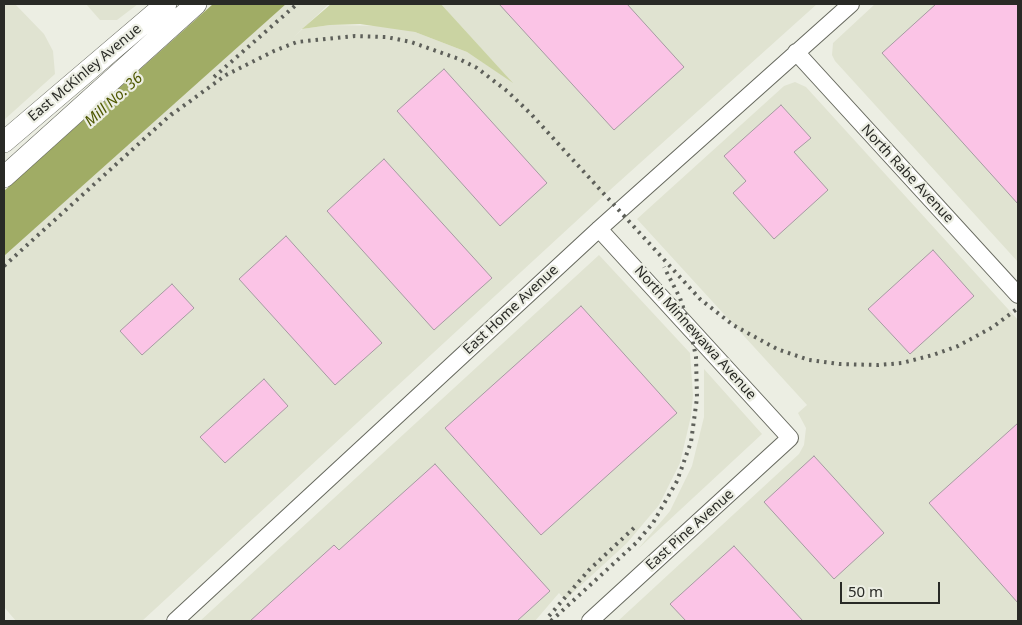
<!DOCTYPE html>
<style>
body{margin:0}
#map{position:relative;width:1022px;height:625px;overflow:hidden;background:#eceee3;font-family:"Noto Sans",sans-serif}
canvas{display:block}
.frame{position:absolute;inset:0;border:5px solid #292a26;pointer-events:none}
.scale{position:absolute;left:840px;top:582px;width:100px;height:22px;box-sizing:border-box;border:2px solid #292a26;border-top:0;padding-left:6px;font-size:15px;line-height:18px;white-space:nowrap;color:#292a26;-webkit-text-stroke:4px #eceee3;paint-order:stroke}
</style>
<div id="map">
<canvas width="1022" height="625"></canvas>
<div class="frame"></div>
<div class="scale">50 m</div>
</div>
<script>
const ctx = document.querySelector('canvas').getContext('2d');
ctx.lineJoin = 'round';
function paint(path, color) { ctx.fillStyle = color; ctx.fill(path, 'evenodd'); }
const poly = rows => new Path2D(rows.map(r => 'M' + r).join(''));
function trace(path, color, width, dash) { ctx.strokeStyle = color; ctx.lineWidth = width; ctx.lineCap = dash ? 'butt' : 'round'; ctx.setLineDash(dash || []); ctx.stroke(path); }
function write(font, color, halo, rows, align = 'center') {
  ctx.font = font + ' "Noto Sans",sans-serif'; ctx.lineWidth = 4.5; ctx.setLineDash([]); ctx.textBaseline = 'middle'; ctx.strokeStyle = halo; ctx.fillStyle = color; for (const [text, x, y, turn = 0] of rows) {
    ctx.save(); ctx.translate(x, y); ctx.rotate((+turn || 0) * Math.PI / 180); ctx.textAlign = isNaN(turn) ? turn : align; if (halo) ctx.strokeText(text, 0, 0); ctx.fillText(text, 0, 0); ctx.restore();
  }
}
const built = poly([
 [4,4,15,4,44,34,53,51,55,74,4,120],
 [86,4,138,4,117,20,100,20],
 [286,4,329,4,293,38,302,29,330,25,386,26,415,32,467,52,510,80,441,4,817,4,610,190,142,621,16,621,4,607,4,256],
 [875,4,1018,4,1018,262,835,61,832,55,833,43],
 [795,82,806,87,1018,320,1018,621,618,621,799,454,804,445,806,428,798,413,807,405,637,219,784,86],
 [599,255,690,353,693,395,691,416,680,463,659,505,627,543,565,600,559,593,535,621,200,621],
 [704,369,762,434,638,549,670,511,692,466,704,417]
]);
const green = poly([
 [331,4,441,4,513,83,467,52,415,32,360,24,330,25,302,29]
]);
const water = poly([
 [213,4,286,4,4,256,4,191]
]);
const building = poly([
 [499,4,627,4,684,67,614,130,499,4],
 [936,4,1018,4,1018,204,882,53,936,4],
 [444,69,547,183,500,226,397,111,444,69],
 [781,105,811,138,794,152,828,190,774,239,733,193,746,181,724,156,781,105],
 [384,159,492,278,434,330,327,211,384,159],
 [286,236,382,343,335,385,239,279,286,236],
 [933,250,974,296,910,354,868,309,933,250],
 [172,284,194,308,142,355,120,331,172,284],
 [581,306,677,413,541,535,445,428,581,306],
 [264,379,288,406,225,463,200,437,264,379],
 [1018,423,1018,603,929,503,1018,423],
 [814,456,884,533,834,579,764,502,814,456],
 [435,464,550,591,517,621,250,621,334,545,339,550,435,464],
 [734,546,803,621,686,621,670,604,734,546]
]);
const minor = poly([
 [796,52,1018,295],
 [175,621,599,229,851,4],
 [590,621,790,438,599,229]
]);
const major = poly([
 [4,142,166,4],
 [4,177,196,4]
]);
const rail = poly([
 [214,77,297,4],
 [171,115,226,75,274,51,297,42,355,36,386,37,411,42,459,59,477,68,507,91,531,114,700,299,733,325,777,349,809,360,839,364,878,365,902,363,933,355,958,346,993,327,1018,308],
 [4,266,176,110],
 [549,616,589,570,636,526],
 [551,621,636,543,653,523,677,481,691,442,697,398,696,357,690,328,680,298,664,267]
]);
const streetNames = [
 ["East McKinley Avenue",85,73,-40],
 ["North Rabe Avenue",907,174,47],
 ["East Home Avenue",511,310,-43],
 ["North Minnewawa Avenue",695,333,48],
 ["East Pine Avenue",690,530,-42]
];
const waterNames = [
 ["Mill No. 36",114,100,-42]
];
paint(built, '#e0e3d1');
paint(green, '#cad3a2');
paint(water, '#a0ac65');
paint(building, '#fbc4e6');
trace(building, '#a69ba2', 1);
trace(minor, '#66685e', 18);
trace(major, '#66685e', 22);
trace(minor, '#fff', 16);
trace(major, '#fff', 21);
trace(rail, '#5e605a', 4, [2.5, 5]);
write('14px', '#292a26', '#eceee3', streetNames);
write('italic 15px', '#4e5700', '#eceee3', waterNames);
</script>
